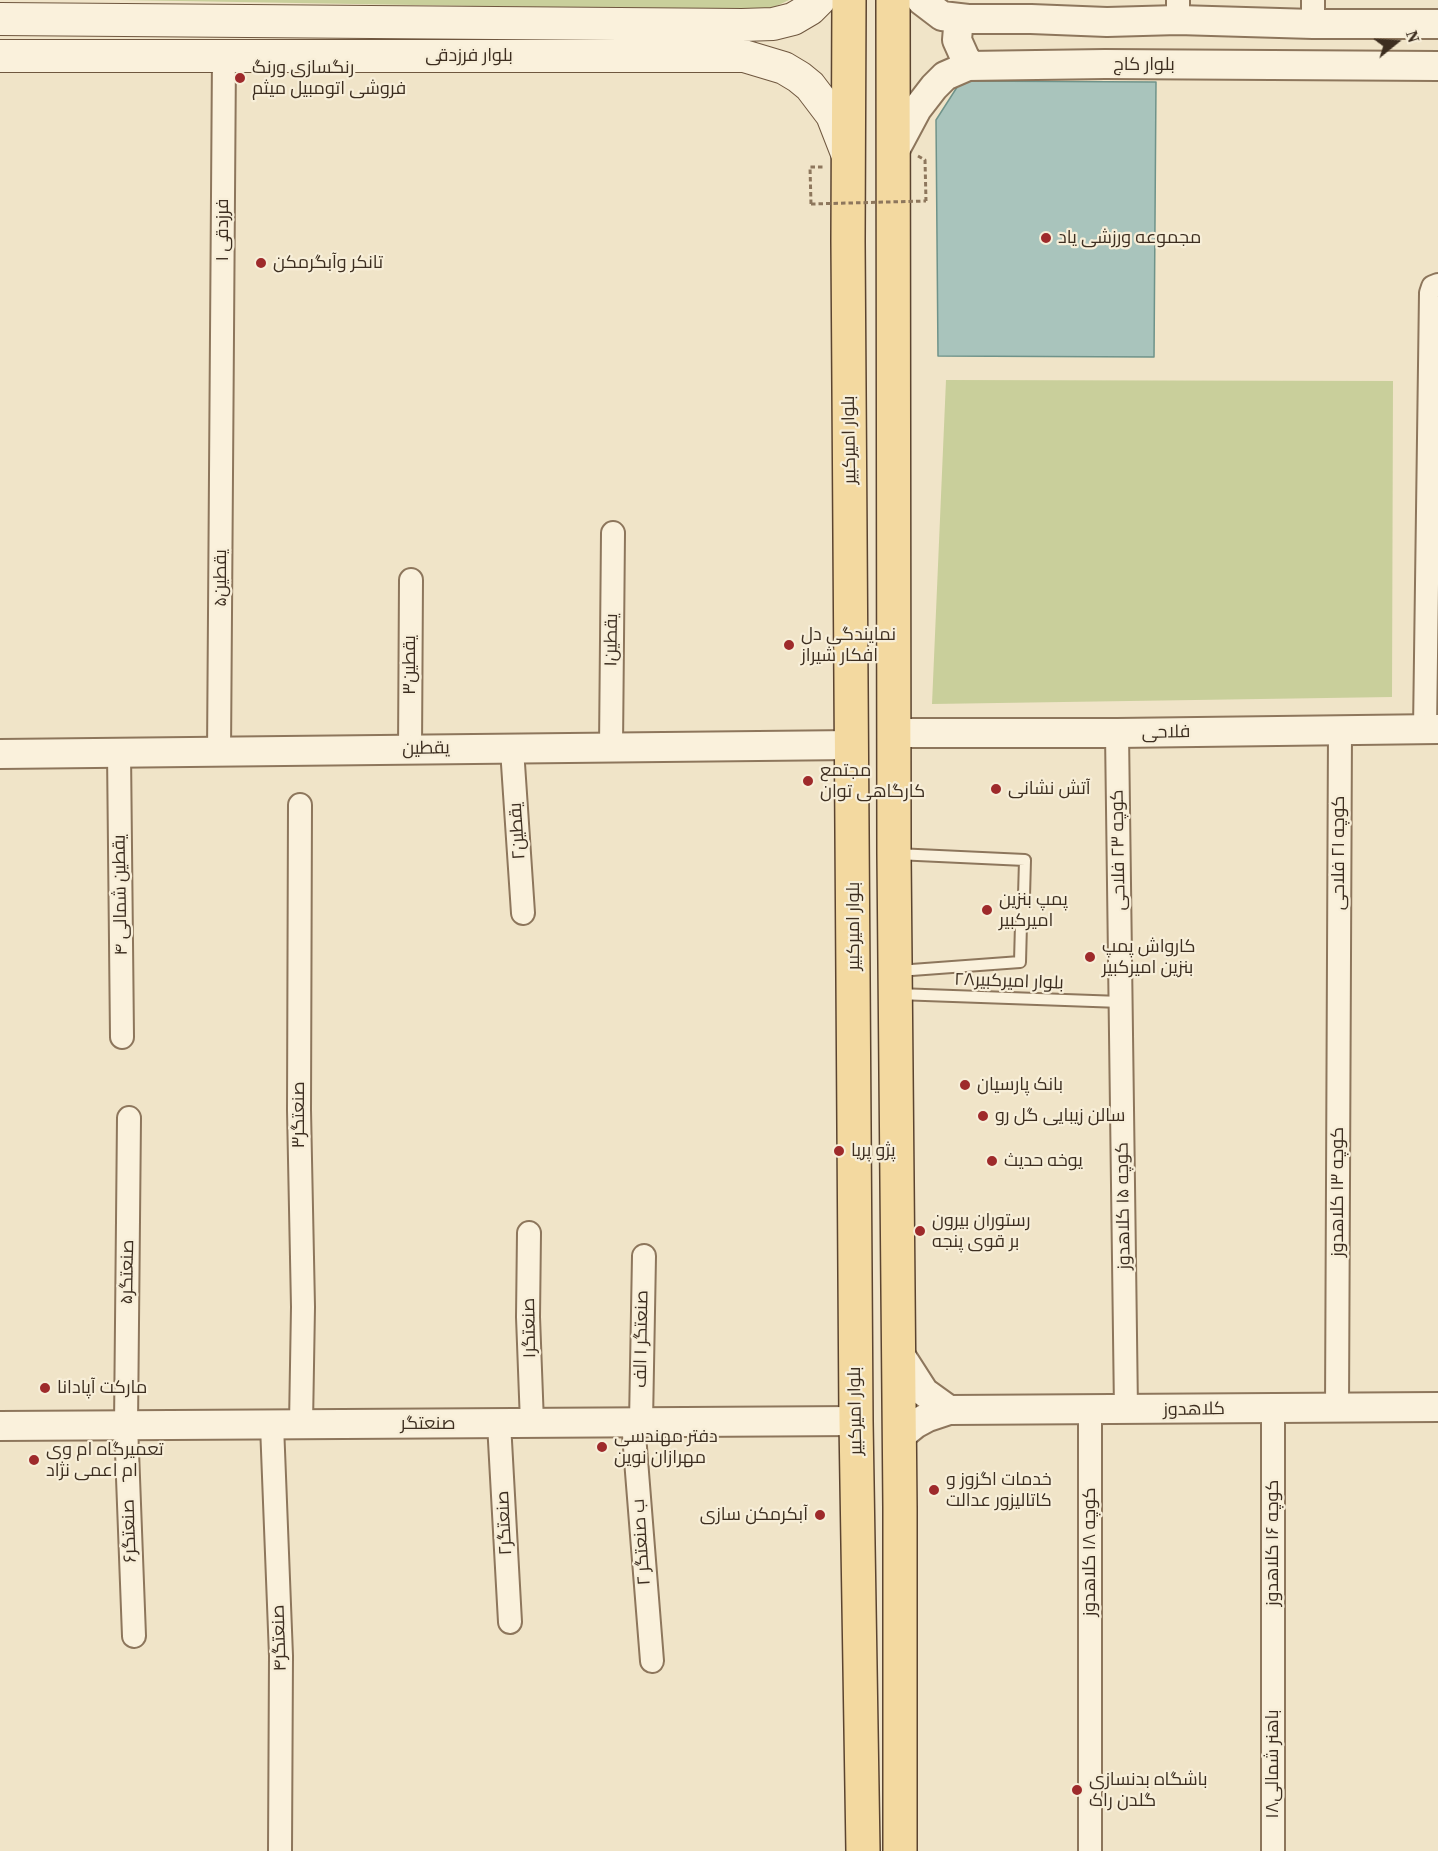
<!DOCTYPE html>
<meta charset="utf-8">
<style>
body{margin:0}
#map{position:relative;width:1438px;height:1851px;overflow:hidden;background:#f0e4c8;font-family:"Source Serif 4",serif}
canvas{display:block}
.north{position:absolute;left:1366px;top:12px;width:60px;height:60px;-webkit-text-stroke:4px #f7eed8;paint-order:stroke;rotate:72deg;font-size:16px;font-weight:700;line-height:24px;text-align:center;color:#3d2e20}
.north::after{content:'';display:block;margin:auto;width:21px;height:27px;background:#3d2e20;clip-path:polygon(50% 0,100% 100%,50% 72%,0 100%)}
</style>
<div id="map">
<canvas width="1438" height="1851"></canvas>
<div class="north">N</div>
</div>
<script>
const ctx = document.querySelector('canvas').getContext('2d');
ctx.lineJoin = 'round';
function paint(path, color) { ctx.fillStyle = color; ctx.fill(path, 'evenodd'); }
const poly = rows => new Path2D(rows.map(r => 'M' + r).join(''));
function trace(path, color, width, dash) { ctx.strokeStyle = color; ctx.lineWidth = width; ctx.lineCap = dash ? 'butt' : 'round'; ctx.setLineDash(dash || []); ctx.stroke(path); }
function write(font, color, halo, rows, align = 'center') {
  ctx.font = font + ' "Source Serif 4",Cairo,serif'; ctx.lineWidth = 4.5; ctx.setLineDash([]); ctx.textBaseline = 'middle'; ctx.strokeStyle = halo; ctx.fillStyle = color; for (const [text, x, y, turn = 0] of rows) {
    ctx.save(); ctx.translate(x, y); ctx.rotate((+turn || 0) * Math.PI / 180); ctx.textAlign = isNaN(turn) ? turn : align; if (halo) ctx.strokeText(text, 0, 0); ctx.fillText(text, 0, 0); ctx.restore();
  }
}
const green = poly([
 [120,0,789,0,766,11],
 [946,380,1393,381,1392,697,932,704]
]);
const water = poly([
 [961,81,1156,82,1154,357,938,356,936,120,961,81]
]);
const path = poly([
 [918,156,925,160,926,201],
 [811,204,810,167,825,167]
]);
const service = poly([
 [896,854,1025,860,1024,896],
 [898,971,1020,962,1021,924],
 [897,994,1121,1002]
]);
const minor = poly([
 [1178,0,1178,20],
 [1313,24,1313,0],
 [1425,729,1431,293,1433,287,1438,285],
 [1117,733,1126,1410],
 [611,747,613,533],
 [512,749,523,913],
 [410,750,411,580],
 [119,752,122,1037],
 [219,752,224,56],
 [300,805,299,1110,303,1307,301,1424],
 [129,1118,126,1425,134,1636],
 [529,1233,528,1317,532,1423],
 [1337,1408,1340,730],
 [1273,1409,1273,1851],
 [1090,1411,1090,1851],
 [633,1422,652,1661],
 [641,1422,644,1256],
 [499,1423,510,1622],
 [272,1425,281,1656,280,1851]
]);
const tertiary = poly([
 [921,0,942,16,968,19,1031,19,1107,22,1178,20,1313,24,1438,24],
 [968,19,961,22,958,28,957,40,966,60,973,66],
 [894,152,917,109,934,87,945,76,968,66,1105,64,1438,66],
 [894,733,1117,733,1438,729],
 [0,754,853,745],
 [899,1353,924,1392,949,1410],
 [0,1426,856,1421],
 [899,1437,915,1424,928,1417,949,1410,1438,1407]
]);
const secondary = poly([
 [0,19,742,25,773,24,793,19,810,9,819,0],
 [0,56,744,56,784,68,799,77,810,86,832,115,848,156]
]);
const primary = poly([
 [849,0,848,241,856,1421,863,1851],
 [893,0,894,854,900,1507,900,1851]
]);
const pathBridge = poly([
 [811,204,926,201]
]);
const markers = [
 [240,78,6,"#9e2a2b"],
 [1046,238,6,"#9e2a2b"],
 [261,263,6,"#9e2a2b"],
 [789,645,6,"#9e2a2b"],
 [808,781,6,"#9e2a2b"],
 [996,789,6,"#9e2a2b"],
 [987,910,6,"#9e2a2b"],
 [1090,957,6,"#9e2a2b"],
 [965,1085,6,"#9e2a2b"],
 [983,1116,6,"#9e2a2b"],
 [839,1151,6,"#9e2a2b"],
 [992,1161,6,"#9e2a2b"],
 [920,1231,6,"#9e2a2b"],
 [45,1388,6,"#9e2a2b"],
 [602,1447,6,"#9e2a2b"],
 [34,1460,6,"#9e2a2b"],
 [934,1490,6,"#9e2a2b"],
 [820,1515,6,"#9e2a2b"],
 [1077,1790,6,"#9e2a2b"]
];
const streetNames = [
 ["بلوار فرزدقی",469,56],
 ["بلوار کاج",1144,65],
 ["فرزدقی ۱",223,230,-90],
 ["بلوار امیرکبیر",850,440,-91],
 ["یقطین۵",221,578,-90],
 ["یقطین۱",612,640,-89],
 ["یقطین۳",410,665,-90],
 ["فلاحی",1166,733,-1],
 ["یقطین",426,749,-1],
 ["یقطین۲",518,831,-94],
 ["کوچه ۲۳ فلاحی",1119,850,-91],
 ["کوچه ۲۱ فلاحی",1339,853,-90],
 ["یقطین شمالی ۴",121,895,-91],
 ["بلوار امیرکبیر",854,926,-90],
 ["۲۸بلوار امیرکبیر",1009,982,2],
 ["صنعتگر۳",299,1115,-90],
 ["کوچه ۱۳ کلاهدوز",1338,1192,-90],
 ["کوچه ۱۵ کلاهدوز",1124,1206,-91],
 ["صنعتگر۵",128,1272,-89],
 ["صنعتگر۱",530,1328,-91],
 ["صنعتگر ۱ الف",642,1339,-89],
 ["کلاهدوز",1194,1410,-1],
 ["بلوار امیرکبیر",856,1411,-91],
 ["صنعتگر",428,1424],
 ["صنعتگر۲",505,1523,-93],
 ["صنعتگر۶",130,1531,-92],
 ["۲ ب صنعتگر",642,1542,-94],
 ["کوچه ۱۶ کلاهدوز",1273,1543,-90],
 ["کوچه ۱۸ کلاهدوز",1090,1552,-90],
 ["صنعتگر۴",280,1638,-92],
 ["باهنر شمالی۱۸",1273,1764,-90]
];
const poiNames = [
 ["رنگسازی ورنگ",252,68],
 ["فروشی اتومبیل میثم",252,89],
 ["مجموعه ورزشی یاد",1058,238],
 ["تانکر وآبگرمکن",273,263],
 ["نمایندگی دل",801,635],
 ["افکار شیراز",801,656],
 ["مجتمع",820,771],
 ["کارگاهی توان",820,792],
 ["آتش نشانی",1008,789],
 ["پمپ بنزین",999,900],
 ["امیرکبیر",999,921],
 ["کارواش پمپ",1102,947],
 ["بنزین امیرکبیر",1102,968],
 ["بانک پارسیان",977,1085],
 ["سالن زیبایی گل رو",995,1116],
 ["پژو پریا",851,1151],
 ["یوخه حدیث",1004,1161],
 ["رستوران بیرون",932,1221],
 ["بر قوی پنجه",932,1242],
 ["مارکت آپادانا",57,1388],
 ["دفتر مهندسی",614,1437],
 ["مهرازان نوین",614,1458],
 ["تعمیرگاه ام وی",46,1450],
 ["ام اعمی نژاد",46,1471],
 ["خدمات اگزوز و",946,1480],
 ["کاتالیزور عدالت",946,1501],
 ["آبکرمکن سازی",808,1515,"right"],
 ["باشگاه بدنسازی",1089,1780],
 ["گلدن راک",1089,1801]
];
paint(green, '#c9cf9b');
paint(water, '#a9c4bc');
trace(water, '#6f938a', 1.5);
trace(service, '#8d765c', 14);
trace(minor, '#8d765c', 26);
trace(tertiary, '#8d765c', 32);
trace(secondary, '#6f573f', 34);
trace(primary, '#5b4430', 36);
trace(path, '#8d765c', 3, [4.5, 3]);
trace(service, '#faf1dc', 10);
trace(minor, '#faf1dc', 22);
trace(tertiary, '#faf1dc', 28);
trace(secondary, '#faf1dc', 32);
trace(primary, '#f3d9a0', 33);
trace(pathBridge, '#8d765c', 3, [4.5, 3]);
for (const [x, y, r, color] of markers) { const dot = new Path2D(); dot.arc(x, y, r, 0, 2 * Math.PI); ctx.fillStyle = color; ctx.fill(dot); trace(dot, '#f7eed8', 2); }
write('18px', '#3d2e20', '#f7eed8', streetNames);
write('18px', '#3d2e20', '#f7eed8', poiNames, 'left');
</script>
